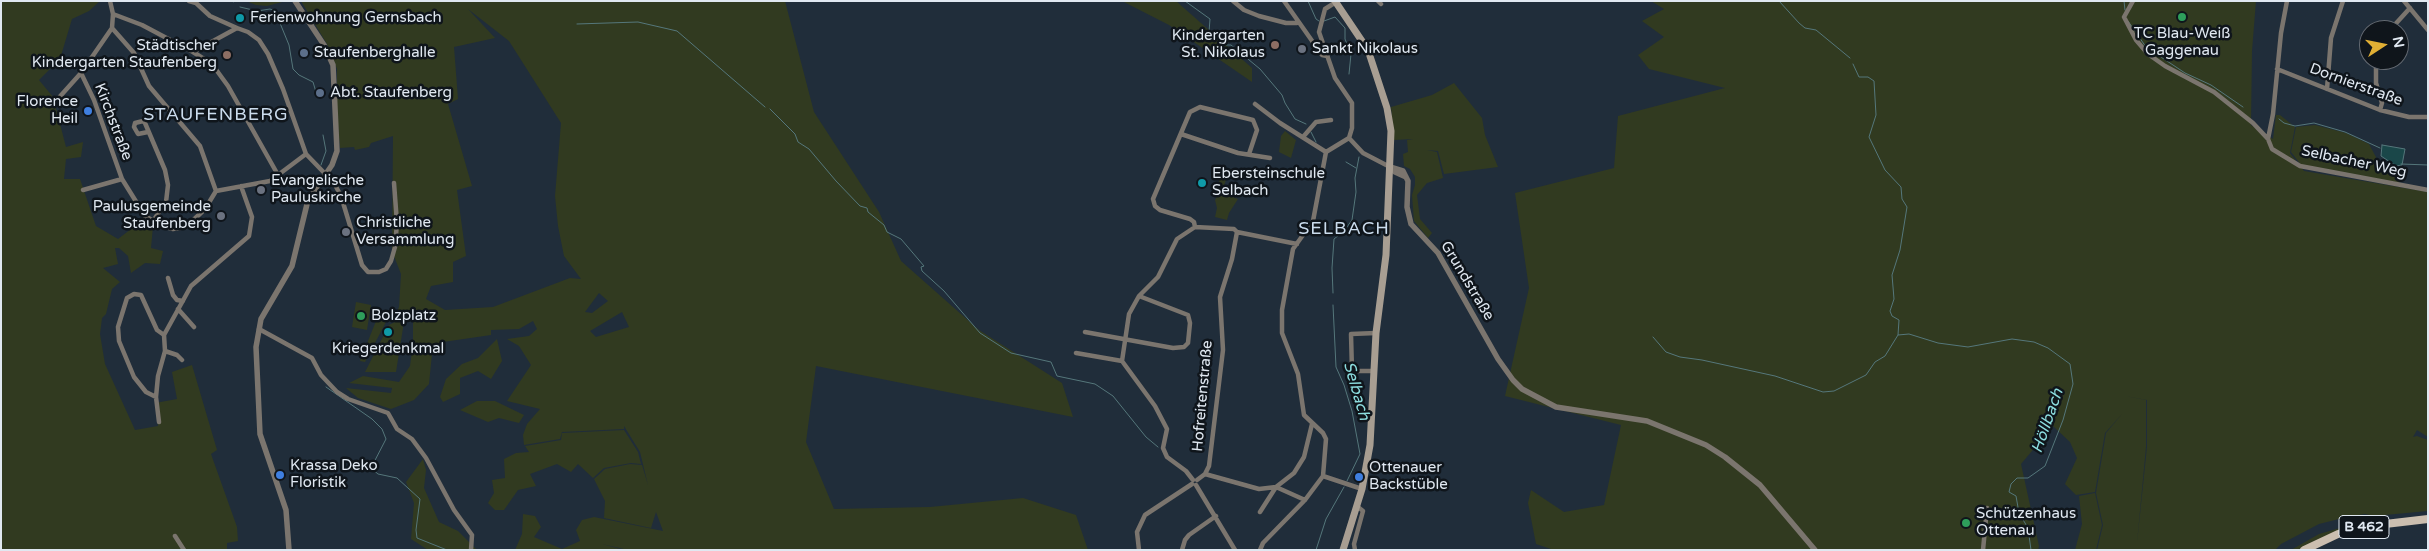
<!DOCTYPE html>
<meta charset="utf-8">
<style>
body{margin:0}
#map{position:relative;width:2429px;height:551px;overflow:hidden;background:#202d3a;font-family:"Varela Round",sans-serif}
canvas{display:block}
.frame{position:absolute;inset:0;border:2px solid #e0e8f1;pointer-events:none}
.north{position:absolute;left:2359px;top:20px;width:50px;height:50px;box-sizing:border-box;background:#0f151b;border:1px solid #636971;border-radius:50%;rotate:79deg;font-size:14px;font-weight:700;line-height:20px;text-align:center;color:#e0e8f1}
.north::after{content:'';display:block;margin:auto;width:18px;height:22px;background:#e1af34;clip-path:polygon(50% 0,100% 100%,50% 72%,0 100%)}
</style>
<div id="map">
<canvas width="2429" height="551"></canvas>
<div class="frame"></div>
<div class="north">N</div>
</div>
<script>
const ctx = document.querySelector('canvas').getContext('2d');
ctx.lineJoin = 'round';
function paint(path, color) { ctx.fillStyle = color; ctx.fill(path, 'evenodd'); }
const poly = rows => new Path2D(rows.map(r => 'M' + r).join(''));
function trace(path, color, width, dash) { ctx.strokeStyle = color; ctx.lineWidth = width; ctx.lineCap = dash ? 'butt' : 'round'; ctx.setLineDash(dash || []); ctx.stroke(path); }
function write(font, color, halo, rows, align = 'center') {
  ctx.font = font + ' "Varela Round",sans-serif'; ctx.lineWidth = 5; ctx.setLineDash([]); ctx.textBaseline = 'middle'; ctx.strokeStyle = halo; ctx.fillStyle = color; for (const [text, x, y, turn = 0] of rows) {
    ctx.save(); ctx.translate(x, y); ctx.rotate((+turn || 0) * Math.PI / 180); ctx.textAlign = isNaN(turn) ? turn : align; if (halo) ctx.strokeText(text, 0, 0); ctx.fillText(text, 0, 0); ctx.restore();
  }
}
const green = poly([
 [1,1,100,1,89,11,72,19,60,59,39,80,53,97,66,147,83,142,81,157,66,159,64,179,80,179,96,226,118,239,144,219,153,226,151,248,163,251,160,264,145,263,131,273,128,256,119,248,115,248,118,264,103,268,120,282,112,289,106,314,102,318,100,334,105,364,135,430,158,426,155,403,177,399,172,372,192,365,217,450,211,454,237,527,238,541,227,543,227,550,1,550],
 [246,1,286,1,267,6,256,5],
 [301,1,785,1,814,112,879,212,901,261,979,330,1062,383,1073,417,816,366,806,442,834,509,930,507,1023,498,1076,515,1088,550,628,550,602,544,624,550,515,550,522,534,523,514,535,516,541,527,534,537,562,549,580,541,576,530,582,520,594,517,663,531,656,512,651,528,604,518,605,501,594,479,605,469,630,464,642,465,648,485,640,452,624,426,624,429,562,432,560,439,524,445,523,435,527,424,540,409,507,401,531,365,519,346,507,339,529,336,537,329,533,321,519,329,491,330,491,335,443,342,432,354,429,384,414,400,391,409,358,398,346,388,391,393,392,388,349,383,363,376,399,382,410,366,413,343,413,314,407,318,396,314,399,307,401,274,392,251,393,136,371,143,369,147,355,150,354,147,340,148,337,114,337,69,327,44],
 [468,9,509,41,561,123,555,196,558,226,564,256,581,279,570,278,493,307,445,310,426,299,431,286,453,282,453,262,466,256,457,190,472,186,448,104,458,99,454,47,495,38],
 [599,293,608,301,592,313,585,312],
 [622,312,629,327,596,337,590,331],
 [1122,1,1176,1,1252,68,1252,82,1169,25],
 [1651,1,2256,1,2252,51,2251,125,2273,139,2276,115,2280,115,2295,127,2290,153,2304,171,2428,192,2428,437,2417,430,2413,437,2417,436,2428,440,2428,511,2374,516,2365,514,2347,517,2319,524,2281,544,2275,550,2097,550,2103,525,2096,493,2106,433,2122,414,2124,404,2122,414,2105,433,2095,492,2076,495,2065,484,2077,458,2070,442,2053,426,2021,464,2039,546,2038,550,1554,550,1536,544,1528,503,1531,490,1564,512,1604,505,1621,425,1505,396,1529,288,1515,193,1614,168,1618,116,1725,88,1649,69,1638,55,1664,37,1642,21,1664,9],
 [2125,396,2147,400,2147,447,2137,543,2146,447,2146,400],
 [1454,83,1482,118,1485,135,1498,167,1444,174,1438,151,1427,150,1437,152,1443,178,1427,183,1417,195,1420,219,1432,233,1428,238,1414,221,1412,195,1415,185,1415,177,1410,169,1404,166,1403,154,1408,152,1407,140,1413,139,1394,140,1391,107,1432,95],
 [2315,125,2346,133,2369,144,2378,161,2401,170,2399,183,2301,165,2291,152,2296,127],
 [1285,131,1296,140,1291,158,1279,152,1281,136],
 [1224,168,1236,170,1229,172,1222,191,1214,188,1215,184,1218,184],
 [1219,192,1238,199,1229,213,1227,220,1215,217,1217,208,1215,200],
 [356,302,371,305,367,330,352,327],
 [378,316,387,320,365,362,360,361],
 [395,322,403,322,403,328,396,372,365,372,389,325],
 [497,339,502,361,491,379,478,371,460,378,460,394,443,402,440,397,446,379,462,364,478,358],
 [477,401,495,401,524,415,519,423,499,418,488,422,460,410],
 [624,430,638,452,641,464,631,463,604,468,593,478,578,464,571,472,557,464,530,474,536,486,518,490,504,510,495,510,488,503,494,493,492,480,505,478,504,459,516,453,529,452,525,446,561,440,562,433],
 [423,459,426,470,424,488,439,522,458,531,477,550,428,550,411,539,414,503,406,482],
 [2095,493,2102,525,2096,550,2075,550,2082,524,2079,496],
 [2361,524,2326,536,2298,550,2291,550,2319,534,2340,528,2341,525]
]);
const water = poly([
 [2382,145,2405,149,2402,165,2396,166,2381,156,2382,145]
]);
const stream = poly([
 [232,1,233,2],
 [1185,1,1210,19,1209,32,1224,45,1231,45,1260,69,1282,95,1285,103,1295,119,1306,124],
 [1308,1,1316,19,1319,21],
 [1779,1,1799,23,1805,28,1816,30,1850,58],
 [2124,1,2125,10],
 [240,7,257,11,270,9,275,11,289,45,293,69,299,75,313,82,316,92],
 [1324,21,1335,17,1345,28,1345,39,1351,54,1349,74],
 [2128,21,2146,47,2185,73,2211,85,2243,107],
 [577,24,638,22,677,31,765,107],
 [1853,64,1859,77,1868,77,1874,81,1876,115,1869,137,1885,170,1901,187,1902,199,1907,207,1900,250,1892,275,1894,299,1890,311,1892,316,1899,320,1898,335,1909,334,1938,343,1968,347,2012,339,2034,342,2048,348,2070,364,2073,384,2063,420,2045,466,2028,478,2017,478,2011,484,2009,492,2016,496,2019,513,2028,528,2031,550],
 [770,109,795,134,798,142,809,149,836,181,860,206,867,208,868,212,884,225,887,232,901,239,924,266,921,267,922,271,944,291,980,333,1011,353,1051,362,1057,376,1095,384,1113,396,1146,437,1158,447],
 [2279,119,2284,123,2295,126,2314,123,2345,132,2380,148],
 [1311,132,1316,142],
 [1346,162,1356,168],
 [2401,164,2428,165],
 [321,165,326,151,323,135],
 [1333,293,1332,268,1334,239,1344,231,1352,220,1356,192,1355,178,1359,157],
 [1333,305,1336,367,1344,385,1352,411,1360,454,1347,481],
 [1653,337,1666,352,1680,357,1702,360,1775,376,1823,392,1834,391,1866,375,1875,362,1885,356,1898,335],
 [326,387,372,419,382,429,386,439,371,468,378,474,397,478,420,499,416,530,417,538,447,550],
 [1316,550,1326,519,1344,487]
]);
const minor = poly([
 [189,1,196,3,210,16,237,28],
 [1233,1,1244,10,1259,16,1286,23,1297,23],
 [1284,1,1322,55,1327,56],
 [1378,1,1381,4],
 [2133,1,2124,17,2136,40,2148,54,2165,66,2214,92,2253,123,2268,139,2272,149,2300,166,2428,190],
 [2404,1,2428,30],
 [113,14,142,25,193,52,237,28,248,32,259,40,268,54,283,89,306,154,334,183,341,196,362,265,368,272,379,272,386,269,391,261,395,247,397,223,394,183],
 [112,28,134,53,149,86,200,146,216,191],
 [2390,30,2410,8],
 [193,52,212,64,228,86,278,175],
 [2376,60,2376,83,2382,103,2380,110],
 [2277,69,2380,110,2409,117,2428,117],
 [81,73,94,100,122,179,145,216,162,226,173,229,186,227,205,209,216,191,270,181,306,154],
 [2327,89,2331,38,2343,1],
 [55,102,81,73,112,28,113,14,110,1],
 [1255,104,1280,123,1326,152],
 [148,132,138,134,134,127,135,123,143,121,145,123,165,170,168,185,166,202,153,221],
 [1181,134,1238,153,1270,158],
 [1303,137,1316,122,1331,120],
 [1349,138,1363,153,1390,167],
 [2268,139,2273,114,2281,33,2287,1],
 [83,190,122,179],
 [1195,227,1194,222,1190,219,1160,210,1155,206,1153,199,1190,112,1200,107,1253,120,1257,130,1249,154],
 [1195,227,1234,229,1237,232,1297,244],
 [168,278,173,295,177,300,183,301],
 [178,309,194,327],
 [259,329,312,358,321,375,337,392,348,399,388,413,397,429,412,439,426,458,454,510,472,535,471,550],
 [1085,332,1173,348,1184,347,1188,343,1190,323,1188,315,1139,296],
 [165,351,177,355,182,360],
 [1076,353,1122,361],
 [1374,371,1352,371,1351,334,1376,333],
 [156,397,146,392,134,377,119,341,118,327,127,298,134,294,141,295,157,330,164,335],
 [159,422,156,397,158,376,165,351,164,335,191,286,249,236,252,217,241,186],
 [1205,474,1259,489,1276,487,1305,500],
 [1323,476,1362,489],
 [1193,480,1186,471,1167,457,1163,448,1167,429,1155,406,1122,361,1129,314,1139,296,1158,277,1177,239,1195,227],
 [1197,480,1205,474,1209,466,1223,350,1220,297,1232,259,1237,232],
 [1196,485,1235,550],
 [1260,512,1276,487,1294,473,1304,457,1312,424],
 [175,536,184,550],
 [1139,550,1137,532,1145,515,1192,484],
 [1182,550,1185,540,1189,535,1216,516],
 [1260,550,1263,543,1305,500,1323,476,1326,439,1323,433,1304,415,1298,374,1282,333,1282,310,1293,249,1313,221,1326,152,1349,138,1352,128,1352,103,1335,78,1319,32,1325,9,1336,2],
 [1355,550,1354,544,1363,511,1358,507],
 [1983,550,1987,508]
]);
const tertiary = poly([
 [1390,167,1403,171,1408,181,1407,207,1411,224,1438,253,1498,359,1513,380,1522,389,1556,407,1647,421,1706,445,1725,457,1760,485,1815,550],
 [1390,167,1395,172,1406,177],
 [289,550,286,510,260,434,256,347,261,319,292,266,308,200,332,165,337,151,333,65,324,45,295,1]
]);
const secondary = poly([
 [1335,1,1368,50,1387,108,1391,131,1386,255,1376,333,1370,445,1362,489,1343,550]
]);
const primary = poly([
 [2304,550,2338,534,2368,526,2428,519]
]);
const markers = [
 [2182,17,5,"#2e9e5b"],
 [240,18,5,"#0f9aa8"],
 [1275,45,5,"#8d6e63"],
 [1302,49,5,"#6b7280"],
 [304,53,5,"#5c6f8a"],
 [227,55,5,"#8d6e63"],
 [320,93,5,"#5c6f8a"],
 [88,111,5,"#3f7fe0"],
 [1202,183,5,"#0f9aa8"],
 [261,190,5,"#6b7280"],
 [221,216,5,"#6b7280"],
 [346,232,5,"#6b7280"],
 [361,316,5,"#2e9e5b"],
 [388,332,5,"#0f9aa8"],
 [280,475,5,"#3f7fe0"],
 [1359,477,5,"#3f7fe0"],
 [1966,523,5,"#2e9e5b"]
];
const shields = [
 [2364,527,50]
];
const shieldNames = [
 ["B 462",2364,527]
];
const poiNames = [
 ["Ferienwohnung Gernsbach",250,18],
 ["TC Blau-Weiß",2182,34,"center"],
 ["Gaggenau",2182,51,"center"],
 ["Kindergarten",1265,36,"right"],
 ["St. Nikolaus",1265,53,"right"],
 ["Städtischer",217,46,"right"],
 ["Kindergarten Staufenberg",217,63,"right"],
 ["Sankt Nikolaus",1312,49],
 ["Staufenberghalle",314,53],
 ["Abt. Staufenberg",330,93],
 ["Florence",78,102,"right"],
 ["Heil",78,119,"right"],
 ["Ebersteinschule",1212,174],
 ["Selbach",1212,191],
 ["Evangelische",271,181],
 ["Pauluskirche",271,198],
 ["Paulusgemeinde",211,207,"right"],
 ["Staufenberg",211,224,"right"],
 ["Christliche",356,223],
 ["Versammlung",356,240],
 ["Bolzplatz",371,316],
 ["Kriegerdenkmal",388,349,"center"],
 ["Krassa Deko",290,466],
 ["Floristik",290,483],
 ["Ottenauer",1369,468],
 ["Backstüble",1369,485],
 ["Schützenhaus",1976,514],
 ["Ottenau",1976,531]
];
const streetNames = [
 ["Dornierstraße",2356,85,20],
 ["Kirchstraße",113,122,69],
 ["Selbacher Weg",2354,162,12],
 ["Grundstraße",1467,281,59],
 ["Hofreitenstraße",1203,396,-85]
];
const waterNames = [
 ["Selbach",1356,391,74],
 ["Höllbach",2048,421,-71]
];
const quarterNames = [
 ["STAUFENBERG",216,115],
 ["SELBACH",1344,229]
];
paint(green, '#313a20');
paint(water, '#1a4749');
trace(water, '#55777b', 1);
trace(stream, '#55777b', 1);
trace(minor, '#7b756e', 4.5);
trace(tertiary, '#7b756e', 5.5);
trace(secondary, '#a89e92', 7);
trace(primary, '#cbbeaf', 8);
for (const [x, y, r, color] of markers) { const dot = new Path2D(); dot.arc(x, y, r, 0, 2 * Math.PI); ctx.fillStyle = color; ctx.fill(dot); trace(dot, '#0f151b', 2); }
for (const [x, y, w] of shields) { const box = new Path2D(); box.roundRect(x - w / 2, y - 11.5, w, 23, 4); ctx.fillStyle = '#0f151b'; ctx.fill(box); trace(box, '#e0e8f1', 1); }
write('bold 14px', '#e0e8f1', null, shieldNames);
write('15px', '#e0e8f1', '#0f151b', poiNames, 'left');
write('15px', '#e0e8f1', '#0f151b', streetNames);
write('italic 16px', '#8cdddf', '#0f151b', waterNames);
ctx.letterSpacing = '1px';
write('18px', '#cbdced', '#0f151b', quarterNames);
ctx.letterSpacing = '0px';
</script>
